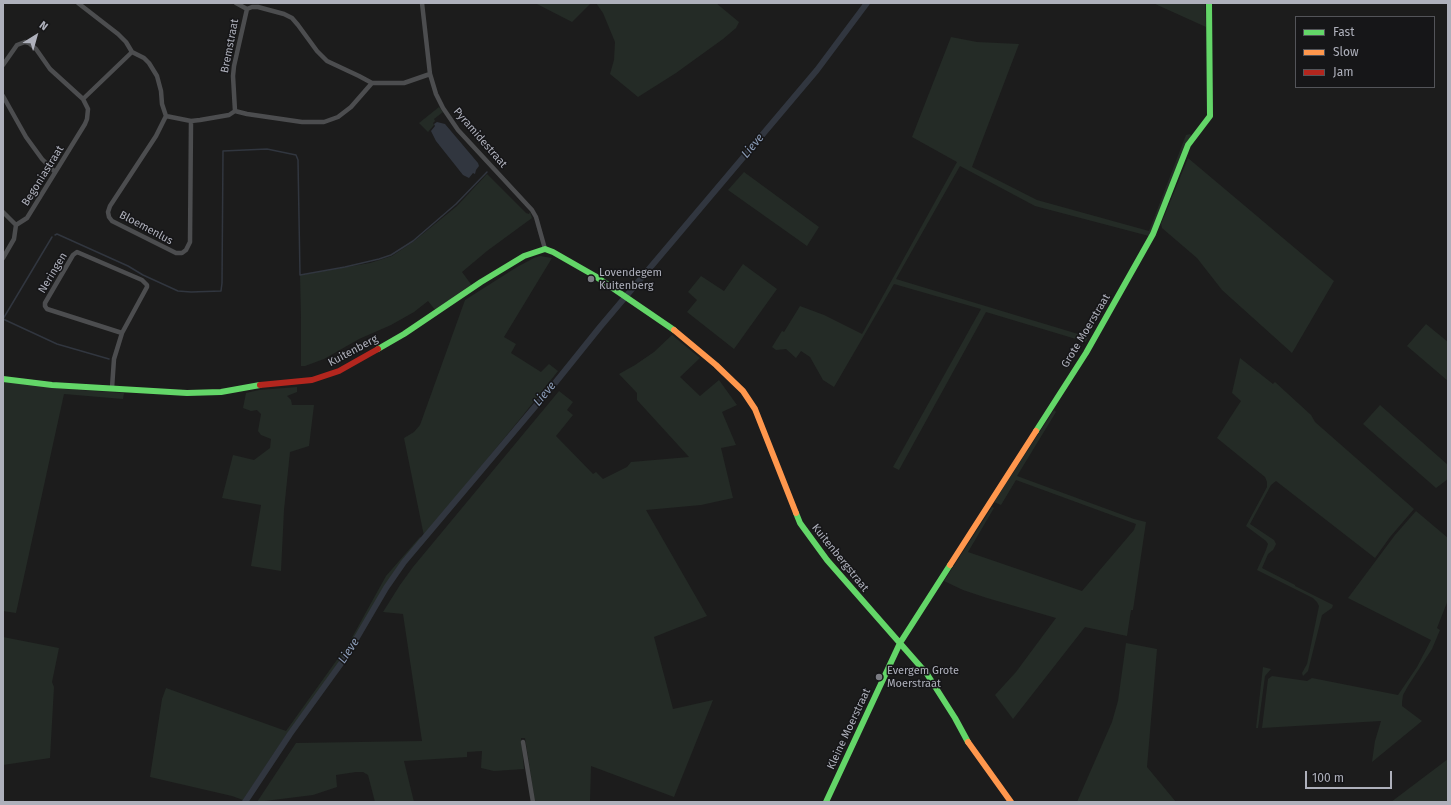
<!DOCTYPE html>
<style>
body{margin:0}
#map{position:relative;width:1451px;height:805px;overflow:hidden;background:#1c1c1c;font-family:"Fira Sans",sans-serif}
canvas{display:block}
.frame{position:absolute;inset:0;border:4px solid #aeb0bb;pointer-events:none}
.legend{position:absolute;left:1295px;top:16px;width:140px;height:72px;box-sizing:border-box;background:#161618;border:1px solid #535459;margin:0;padding:5px 7px;list-style:none;font-size:12px;color:#aeb0bb}
.legend li{display:flex;align-items:center;gap:8px;height:20px}
.legend b{width:20px;border:1px solid #535459}
.north{position:absolute;left:16px;top:16px;width:40px;height:40px;-webkit-text-stroke:3px #161618;paint-order:stroke;rotate:37deg;font-size:11px;font-weight:700;line-height:16px;text-align:center;color:#aeb0bb}
.north::after{content:'';display:block;margin:auto;width:14px;height:18px;background:#aeb0bb;clip-path:polygon(50% 0,100% 100%,50% 72%,0 100%)}
.scale{position:absolute;left:1305px;top:771px;width:87px;height:18px;box-sizing:border-box;border:2px solid #aeb0bb;border-top:0;padding-left:5px;font-size:12px;line-height:14px;white-space:nowrap;color:#aeb0bb;-webkit-text-stroke:3px #161618;paint-order:stroke}
</style>
<div id="map">
<canvas width="1451" height="805"></canvas>
<div class="frame"></div>
<ul class="legend">
<li><b style="height:5px;background:#63d668"></b>Fast</li>
<li><b style="height:5px;background:#ff974d"></b>Slow</li>
<li><b style="height:5px;background:#b3261e"></b>Jam</li>
</ul>
<div class="north">N</div>
<div class="scale">100 m</div>
</div>
<script>
const ctx = document.querySelector('canvas').getContext('2d');
ctx.lineJoin = 'round';
function paint(path, color) { ctx.fillStyle = color; ctx.fill(path, 'evenodd'); }
const poly = rows => new Path2D(rows.map(r => 'M' + r).join(''));
function trace(path, color, width, dash) { ctx.strokeStyle = color; ctx.lineWidth = width; ctx.lineCap = dash ? 'butt' : 'round'; ctx.setLineDash(dash || []); ctx.stroke(path); }
function write(font, color, halo, rows, align = 'center') {
  ctx.font = font + ' "Fira Sans",sans-serif'; ctx.lineWidth = 3; ctx.setLineDash([]); ctx.textBaseline = 'middle'; ctx.strokeStyle = halo; ctx.fillStyle = color; for (const [text, x, y, turn = 0] of rows) {
    ctx.save(); ctx.translate(x, y); ctx.rotate((+turn || 0) * Math.PI / 180); ctx.textAlign = isNaN(turn) ? turn : align; if (halo) ctx.strokeText(text, 0, 0); ctx.fillText(text, 0, 0); ctx.restore();
  }
}
const green = poly([
 [535,3,591,3,572,22],
 [596,3,716,3,739,22,736,28,723,39,676,73,638,97,610,74,614,60,615,42,603,13],
 [1153,3,1205,3,1206,27,1164,8],
 [951,37,977,42,1019,44,972,167,1037,200,1149,231,1186,135,1190,134,1192,137,1149,236,1035,206,960,166,896,279,1088,337,1086,342,986,312,899,470,893,467,981,309,894,284,834,387,823,380,810,357,801,351,796,358,786,349,776,350,772,347,782,331,784,332,800,306,824,315,862,334,957,162,912,137],
 [439,107,443,112,434,119,435,121,433,123,434,125,428,132,419,123],
 [1188,158,1334,281,1292,353,1222,290,1197,258,1162,228,1161,224],
 [744,172,819,227,807,246,728,190],
 [487,174,526,213,529,214,530,212,532,218,487,251,462,272,473,287,436,311,428,301,414,312,391,325,359,339,324,359,305,366,301,366,301,318,300,275,370,263,392,256,413,242,457,206],
 [540,256,552,258,504,337,516,344,511,353,541,372,549,364,558,371,520,419,424,536,404,438,414,432,420,425,465,300,517,267,534,258],
 [743,264,777,289,734,349,687,312,697,300,688,292,701,276,724,291],
 [1426,324,1448,342,1448,381,1407,346],
 [672,335,700,358,680,377,700,396,719,380,737,405,722,412,736,445,721,448,733,498,701,505,646,510,707,616,654,637,673,709,713,700,674,797,591,766,590,801,535,802,525,738,521,738,524,769,494,771,481,768,482,751,467,752,467,757,404,761,414,802,375,802,368,775,363,772,356,772,336,775,337,787,313,795,257,802,296,743,422,741,403,614,383,612,400,585,413,567,559,391,573,402,567,410,573,415,556,436,593,474,596,472,603,479,627,467,631,462,689,457,637,400,637,393,619,374,635,365,654,352],
 [1240,358,1273,384,1275,382,1311,415,1315,422,1414,509,1390,537,1375,558,1276,481,1271,485,1250,524,1274,540,1276,544,1273,550,1268,554,1262,568,1295,585,1295,586,1333,605,1332,608,1322,615,1308,671,1303,676,1302,673,1307,664,1319,606,1317,602,1313,598,1257,570,1266,550,1268,544,1266,541,1246,526,1267,487,1267,482,1265,477,1217,438,1241,401,1232,393],
 [3,381,65,389,124,393,123,399,64,394,16,613,3,611],
 [297,387,297,392,287,396,291,400,292,405,314,405,309,446,290,452,284,510,281,571,251,566,261,505,222,498,233,455,254,460,270,448,271,439,261,435,258,431,261,414,257,410,251,411,243,408,246,393,259,390],
 [1380,405,1448,465,1448,479,1436,488,1363,424],
 [1054,410,1056,412,1017,476,1134,519,1146,522,1133,610,1131,610,1127,636,1085,627,1013,719,995,695,1016,672,1056,618,987,598,963,590,944,581,992,507,994,508,968,552,1082,591,1134,530,1136,524,1016,480,1001,505,994,502],
 [1416,511,1448,538,1448,600,1437,628,1440,630,1432,649,1408,686,1403,695,1402,702,1402,706,1422,721,1372,762,1375,741,1381,721,1262,728,1268,679,1272,676,1307,681,1312,678,1398,695,1417,667,1431,640,1348,598,1395,535],
 [420,537,422,538,403,559,384,587,354,640,335,669,288,732,243,800,232,796,150,777,162,699,166,688,286,731,349,643,386,576],
 [3,637,59,648,52,682,54,687,50,758,3,765],
 [1126,643,1157,649,1147,767,1176,802,1077,802,1112,722,1118,701],
 [1263,667,1271,669,1265,676,1258,728,1256,728],
 [1448,759,1448,802,1391,802]
]);
const water = poly([
 [437,122,445,124,478,163,479,166,476,170,475,174,473,173,469,178,463,175,436,141,431,131,435,126,434,124]
]);
const stream = poly([
 [55,235,57,234,128,266,143,275,178,291,191,292,221,291,222,283,223,151,267,149,296,155,298,160,300,275,345,267,379,259,391,255,413,241,456,204,487,172],
 [3,319,57,344,109,359],
 [3,319,52,237]
]);
const canal = poly([
 [245,802,290,734,345,658,386,588,404,562,555,383,600,327,817,70,867,3]
]);
const street = poly([
 [78,3,118,34,126,42,132,52,144,58,149,63,157,76,161,91,162,104,166,116,191,121,200,120,229,115,235,111,247,114,302,122,324,122,338,117,351,107,372,83],
 [236,3,247,9,252,7,258,7,284,14,292,18,298,25,317,51,327,61,359,76,372,83,404,83,430,74],
 [422,3,430,74,436,94,443,108,458,130,532,210,536,217,545,249],
 [3,65,17,45,25,42,29,43,36,49,50,69,83,99],
 [3,96,26,137,42,159,55,172],
 [235,111,233,76,234,66,247,9],
 [166,116,156,136,110,206,108,212,109,217,112,221,176,253,182,253,186,250,190,242,191,121],
 [3,212,16,225],
 [3,258,14,239,16,225,27,218,85,124,87,119,88,109,83,99,132,52],
 [112,388,114,359,122,333,147,287,147,285,142,280,77,252,73,255,45,303,45,306,47,309,122,333],
 [523,742,533,802]
]);
const fast = poly([
 [378,349,404,334,481,282,524,256,545,249,553,252,595,276,674,330],
 [3,379,52,385,187,393,221,392,260,385],
 [1036,431,1086,353,1153,234,1188,145,1210,116,1209,3],
 [796,513,800,523,827,560,927,674,955,718,968,742],
 [826,802,900,643,950,565]
]);
const slow = poly([
 [674,330,716,365,743,391,755,409,796,513],
 [950,565,1036,431],
 [968,742,1011,802]
]);
const jam = poly([
 [260,385,312,380,339,371,378,349]
]);
const markers = [
 [591,279,4,"#7b7c83"],
 [879,677,4,"#7b7c83"]
];
const streetNames = [
 ["Bremstraat",230,46,-79],
 ["Pyramidestraat",480,138,49],
 ["Begoniastraat",43,176,-58],
 ["Bloemenlus",146,228,28],
 ["Neringen",53,273,-59],
 ["Grote Moerstraat",1086,331,-59],
 ["Kuitenberg",353,351,-28],
 ["Kuitenbergstraat",840,558,51],
 ["Kleine Moerstraat",849,729,-65]
];
const poiNames = [
 ["Lovendegem",599,273],
 ["Kuitenberg",599,286],
 ["Evergem Grote",887,671],
 ["Moerstraat",887,684]
];
const waterNames = [
 ["Lieve",753,146,-50],
 ["Lieve",545,394,-50],
 ["Lieve",349,651,-57]
];
paint(green, '#242b26');
paint(water, '#31363f');
trace(stream, '#31363f', 1.5);
trace(canal, '#31363f', 6);
trace(street, '#4c4d4f', 4.5);
trace(fast, '#63d668', 6);
trace(slow, '#ff974d', 6);
trace(jam, '#b3261e', 6);
for (const [x, y, r, color] of markers) { const dot = new Path2D(); dot.arc(x, y, r, 0, 2 * Math.PI); ctx.fillStyle = color; ctx.fill(dot); trace(dot, '#161618', 1.5); }
write('11px', '#aeb0bb', '#161618', streetNames);
write('11px', '#aeb0bb', '#161618', poiNames, 'left');
write('italic 12px', '#8899b3', '#161618', waterNames);
</script>
